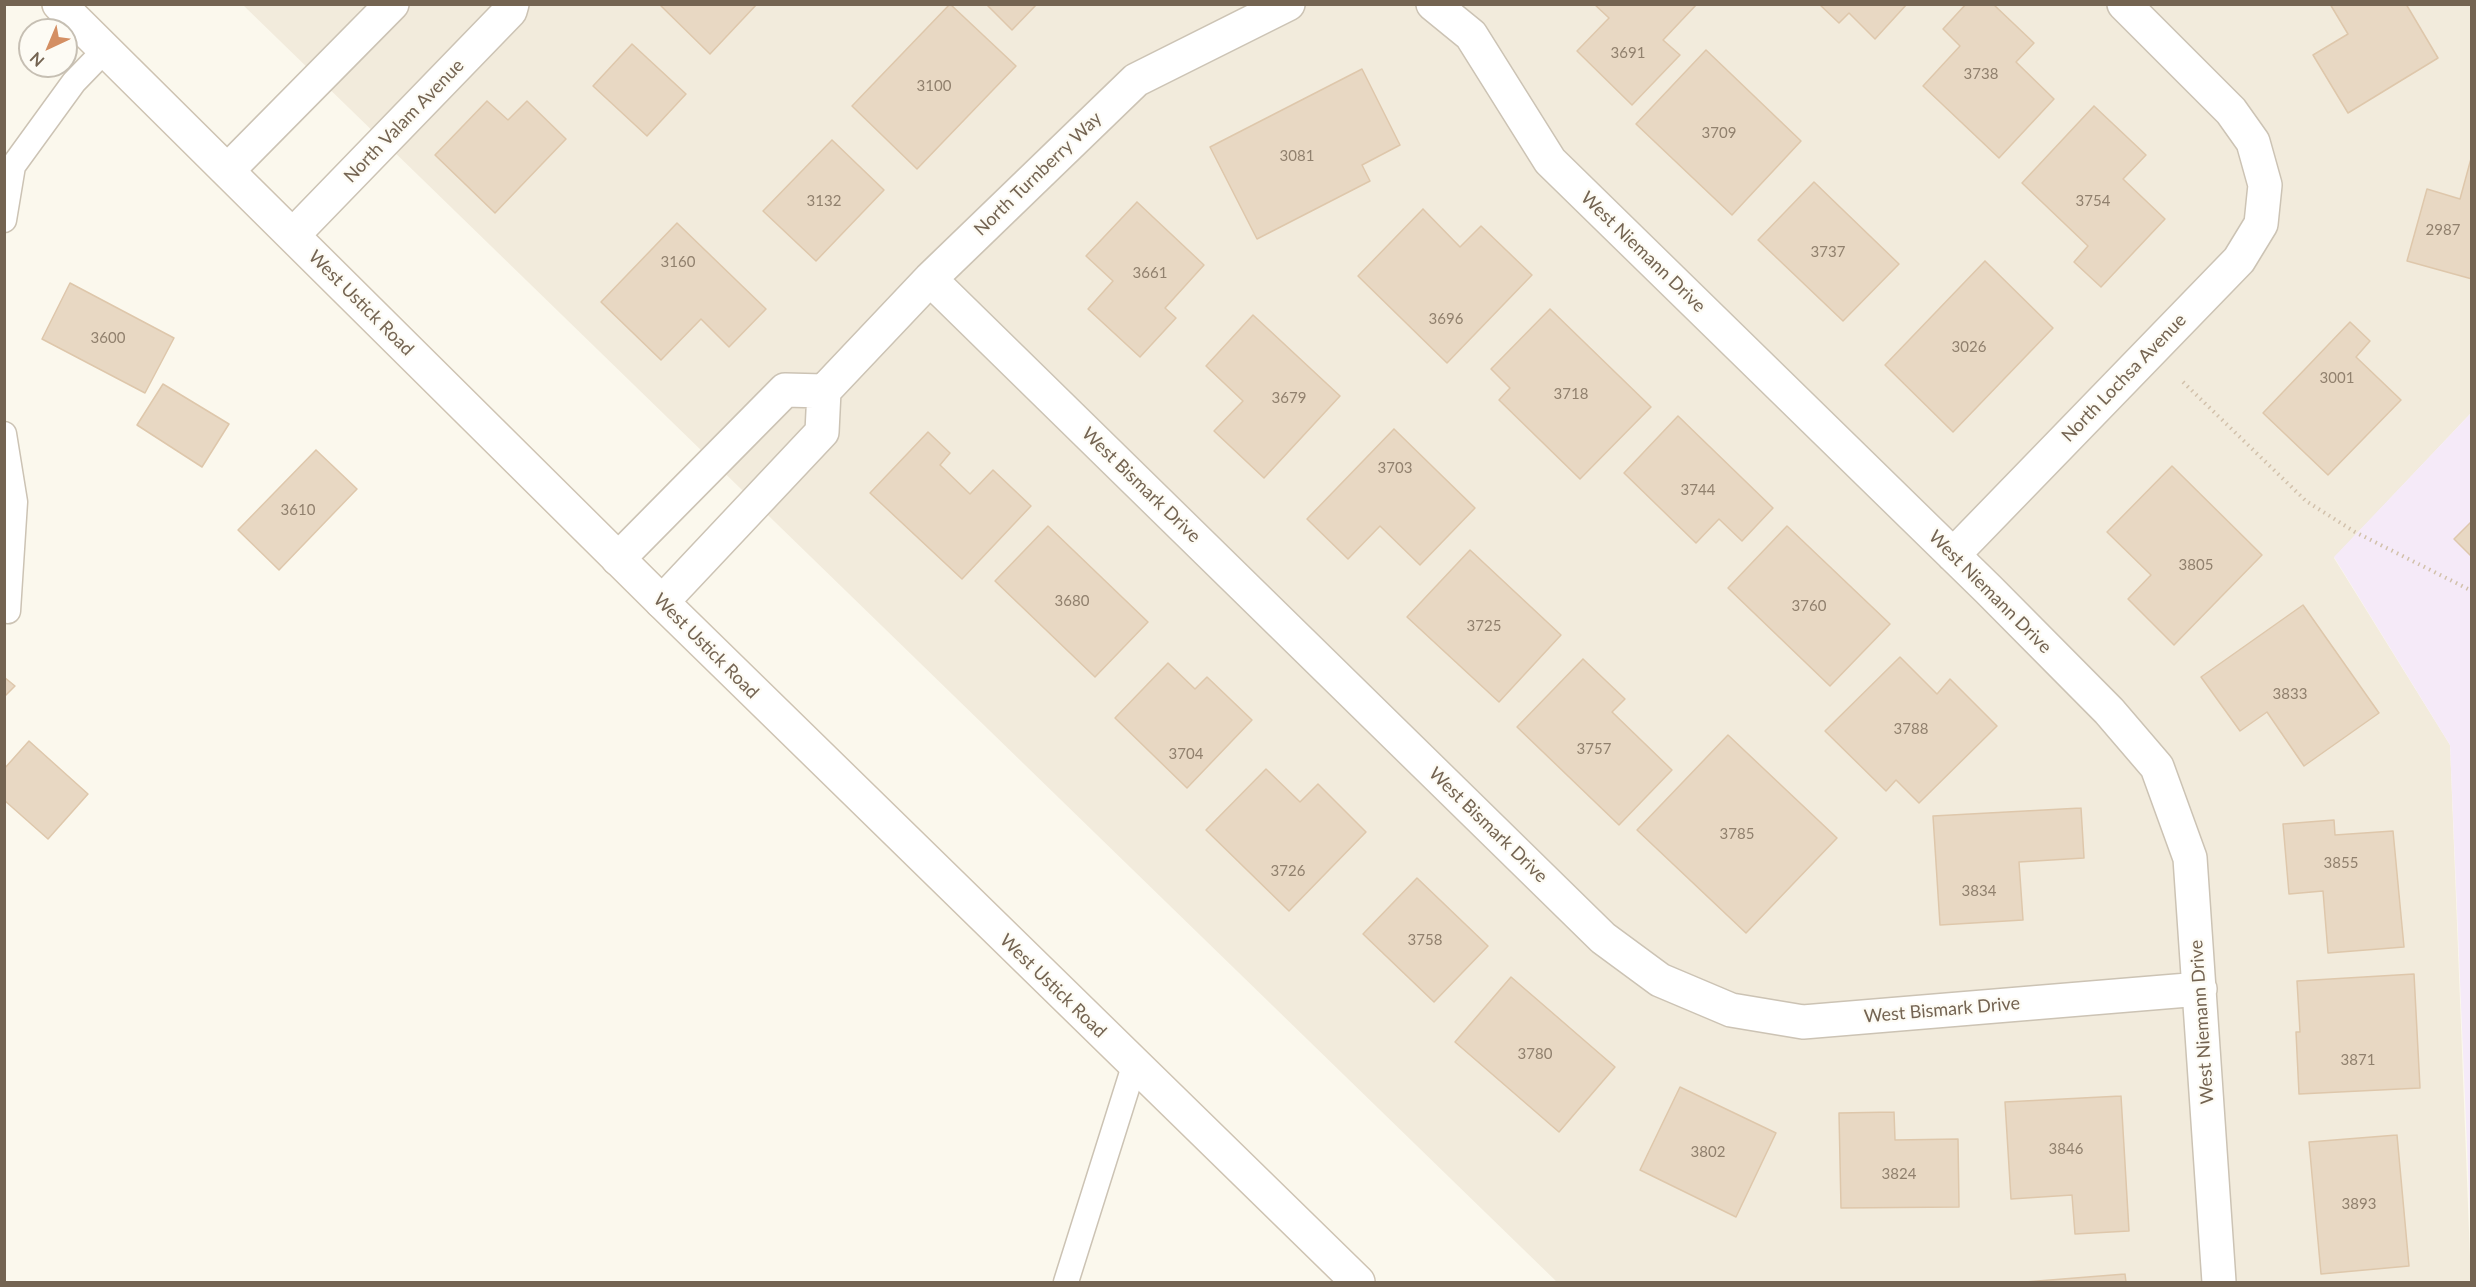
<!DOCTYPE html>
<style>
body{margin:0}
#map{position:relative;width:2476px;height:1287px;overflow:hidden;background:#fbf8ed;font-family:Lato,sans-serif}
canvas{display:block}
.frame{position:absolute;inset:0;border:6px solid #746452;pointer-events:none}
.north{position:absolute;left:18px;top:18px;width:60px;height:60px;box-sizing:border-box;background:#fdfbf4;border:2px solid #c6bfb3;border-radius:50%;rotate:224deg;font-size:16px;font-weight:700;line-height:24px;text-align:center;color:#746452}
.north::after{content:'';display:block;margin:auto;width:21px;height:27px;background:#d48f63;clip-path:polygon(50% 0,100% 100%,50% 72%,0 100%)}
</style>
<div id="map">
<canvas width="2476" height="1287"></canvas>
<div class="frame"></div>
<div class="north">N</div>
</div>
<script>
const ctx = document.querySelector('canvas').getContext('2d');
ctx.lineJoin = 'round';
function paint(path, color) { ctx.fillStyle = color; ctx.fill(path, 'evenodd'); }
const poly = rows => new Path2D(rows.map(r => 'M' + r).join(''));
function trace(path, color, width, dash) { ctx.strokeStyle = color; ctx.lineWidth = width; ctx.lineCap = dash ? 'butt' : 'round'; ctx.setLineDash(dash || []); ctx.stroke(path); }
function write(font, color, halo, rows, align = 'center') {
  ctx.font = font + ' Lato,sans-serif'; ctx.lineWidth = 4.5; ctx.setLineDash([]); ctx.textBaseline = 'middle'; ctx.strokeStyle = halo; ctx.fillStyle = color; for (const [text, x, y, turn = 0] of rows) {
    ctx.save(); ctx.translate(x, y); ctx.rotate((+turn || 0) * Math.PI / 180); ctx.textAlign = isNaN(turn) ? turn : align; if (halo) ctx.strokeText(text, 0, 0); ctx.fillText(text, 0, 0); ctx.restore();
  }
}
const residential = poly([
 [243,5,2471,5,2471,413,2334,558,2450,745,2471,1282,1557,1282]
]);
const education = poly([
 [2471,413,2471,1240,2450,745,2334,557]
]);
const building = poly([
 [659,4,757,4,710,54,659,4],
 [950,4,1016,66,917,169,852,106,950,4],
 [986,4,1037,4,1012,30,986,4],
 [1594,4,1697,4,1663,40,1680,55,1632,105,1577,51,1609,18,1594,4],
 [1819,4,1907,4,1875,39,1849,13,1839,23,1819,4],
 [1966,4,1993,4,2034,43,2016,62,2054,99,1999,158,1923,86,1960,46,1943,29,1966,4],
 [2330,4,2406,4,2438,58,2348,113,2313,55,2348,34,2330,4],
 [632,44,686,94,647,136,593,86,632,44],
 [1706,50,1801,141,1732,215,1636,124,1706,50],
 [1362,69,1400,145,1362,165,1370,181,1257,239,1210,147,1362,69],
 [487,101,508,120,527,101,566,139,495,213,435,155,487,101],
 [2094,106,2146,155,2123,179,2165,219,2101,287,2074,262,2088,246,2022,183,2094,106],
 [832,140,884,190,816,261,763,211,832,140],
 [2472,155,2472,279,2407,261,2427,189,2460,199,2472,155],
 [1814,182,1899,264,1843,321,1758,240,1814,182],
 [1137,202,1204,265,1165,308,1176,318,1140,357,1088,309,1113,281,1086,256,1137,202],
 [1423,209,1460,247,1481,226,1532,275,1447,363,1358,276,1423,209],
 [677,223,766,309,729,347,701,319,661,360,601,302,677,223],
 [1985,261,2053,328,1953,432,1885,365,1985,261],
 [70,283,174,338,145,393,42,339,70,283],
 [1550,309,1651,407,1580,479,1499,400,1510,388,1491,369,1550,309],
 [1253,315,1340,396,1264,478,1214,431,1243,401,1206,366,1253,315],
 [2350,322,2370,341,2356,357,2401,400,2328,475,2263,413,2350,322],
 [163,384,229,424,202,467,137,425,163,384],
 [1678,416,1773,508,1742,541,1719,519,1696,543,1624,473,1678,416],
 [1394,429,1475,508,1420,565,1380,526,1348,559,1307,519,1394,429],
 [928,432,950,453,940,465,970,494,993,470,1031,506,962,579,870,493,928,432],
 [316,450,357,489,279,570,238,530,316,450],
 [2172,466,2262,555,2174,645,2128,599,2151,575,2107,532,2172,466],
 [2472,521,2472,557,2454,539,2472,521],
 [1048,526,1148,622,1095,677,995,581,1048,526],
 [1787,526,1890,624,1830,686,1728,588,1787,526],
 [1470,550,1561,635,1499,702,1407,617,1470,550],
 [2303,605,2379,713,2304,766,2267,712,2240,731,2201,677,2303,605],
 [1900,657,1937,694,1950,679,1997,726,1919,803,1896,780,1886,791,1825,731,1900,657],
 [1583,659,1625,699,1612,712,1672,770,1619,825,1517,727,1583,659],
 [1168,663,1195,689,1207,677,1252,720,1187,788,1115,718,1168,663],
 [4,677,15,686,4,697,4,677],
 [1728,735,1837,838,1746,933,1637,830,1728,735],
 [29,741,88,794,48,839,4,800,4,769,29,741],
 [1266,769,1300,802,1318,784,1366,832,1289,911,1206,830,1266,769],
 [2081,808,2084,858,2019,862,2023,920,1940,925,1933,816,2081,808],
 [2334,820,2335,835,2393,831,2404,947,2328,953,2323,891,2289,894,2283,824,2334,820],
 [1417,878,1488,946,1434,1002,1363,934,1417,878],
 [2414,974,2420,1088,2299,1094,2296,1032,2300,1032,2297,981,2414,974],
 [1511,977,1615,1067,1559,1132,1455,1042,1511,977],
 [1680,1087,1776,1133,1736,1217,1640,1170,1680,1087],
 [2121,1096,2129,1231,2075,1234,2072,1195,2011,1199,2005,1102,2121,1096],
 [1894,1112,1895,1140,1958,1139,1959,1207,1841,1208,1839,1113,1894,1112],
 [2397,1135,2409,1266,2321,1274,2309,1142,2397,1135],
 [2125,1274,2126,1282,2025,1282,2125,1274]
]);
const path = poly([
 [2183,382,2306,501,2355,532,2472,591]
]);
const lane = poly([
 [4,220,13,166,74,82,105,50],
 [4,434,15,502,8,611],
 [1066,1282,1134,1066]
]);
const street = poly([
 [1433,4,1471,35,1550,161,1988,589,2109,711,2157,767,2190,858,2219,1282],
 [228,170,392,4],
 [293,235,510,11,512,4],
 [930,279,1603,938,1660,980,1731,1010,1803,1022,2200,989],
 [824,391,930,279,1136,80,1288,4],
 [1953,555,2239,260,2261,224,2265,185,2253,142,2231,111,2124,4],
 [618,559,785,390,824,391,822,432,662,602]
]);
const secondary = poly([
 [59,4,662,602,1358,1282]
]);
const numberNames = [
 ["3691",1628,53],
 ["3738",1981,74],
 ["3100",934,86],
 ["3709",1719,133],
 ["3081",1297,156],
 ["3132",824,201],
 ["3754",2093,201],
 ["2987",2443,230],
 ["3737",1828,252],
 ["3160",678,262],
 ["3661",1150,273],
 ["3696",1446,319],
 ["3600",108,338],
 ["3026",1969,347],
 ["3001",2337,378],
 ["3718",1571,394],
 ["3679",1289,398],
 ["3703",1395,468],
 ["3744",1698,490],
 ["3610",298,510],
 ["3805",2196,565],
 ["3680",1072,601],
 ["3760",1809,606],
 ["3725",1484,626],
 ["3833",2290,694],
 ["3788",1911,729],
 ["3757",1594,749],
 ["3704",1186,754],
 ["3785",1737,834],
 ["3855",2341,863],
 ["3726",1288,871],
 ["3834",1979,891],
 ["3758",1425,940],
 ["3780",1535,1054],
 ["3871",2358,1060],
 ["3846",2066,1149],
 ["3802",1708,1152],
 ["3824",1899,1174],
 ["3893",2359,1204]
];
const streetNames = [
 ["North Valam Avenue",404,121,-46],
 ["North Turnberry Way",1038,174,-44],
 ["West Niemann Drive",1643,252,44],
 ["West Ustick Road",361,303,45],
 ["North Lochsa Avenue",2124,378,-46],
 ["West Bismark Drive",1141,485,44],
 ["West Niemann Drive",1990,592,45],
 ["West Ustick Road",706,646,45],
 ["West Bismark Drive",1488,825,44],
 ["West Ustick Road",1053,986,44],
 ["West Bismark Drive",1942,1010,-5],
 ["West Niemann Drive",2202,1022,-94]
];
paint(residential, '#f2ebdc');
paint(education, '#f5eaf8');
paint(building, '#e8d8c3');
trace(building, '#dec7ab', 1.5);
trace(lane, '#ccc3b4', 27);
trace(street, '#ccc3b4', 36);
trace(secondary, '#cec3b2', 36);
trace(path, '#d2c1ab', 4, [1.5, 4.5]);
trace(lane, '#fff', 24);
trace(street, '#fff', 33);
trace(secondary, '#fff', 33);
write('15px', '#91816e', null, numberNames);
write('18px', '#746452', '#fdfbf4', streetNames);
</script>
